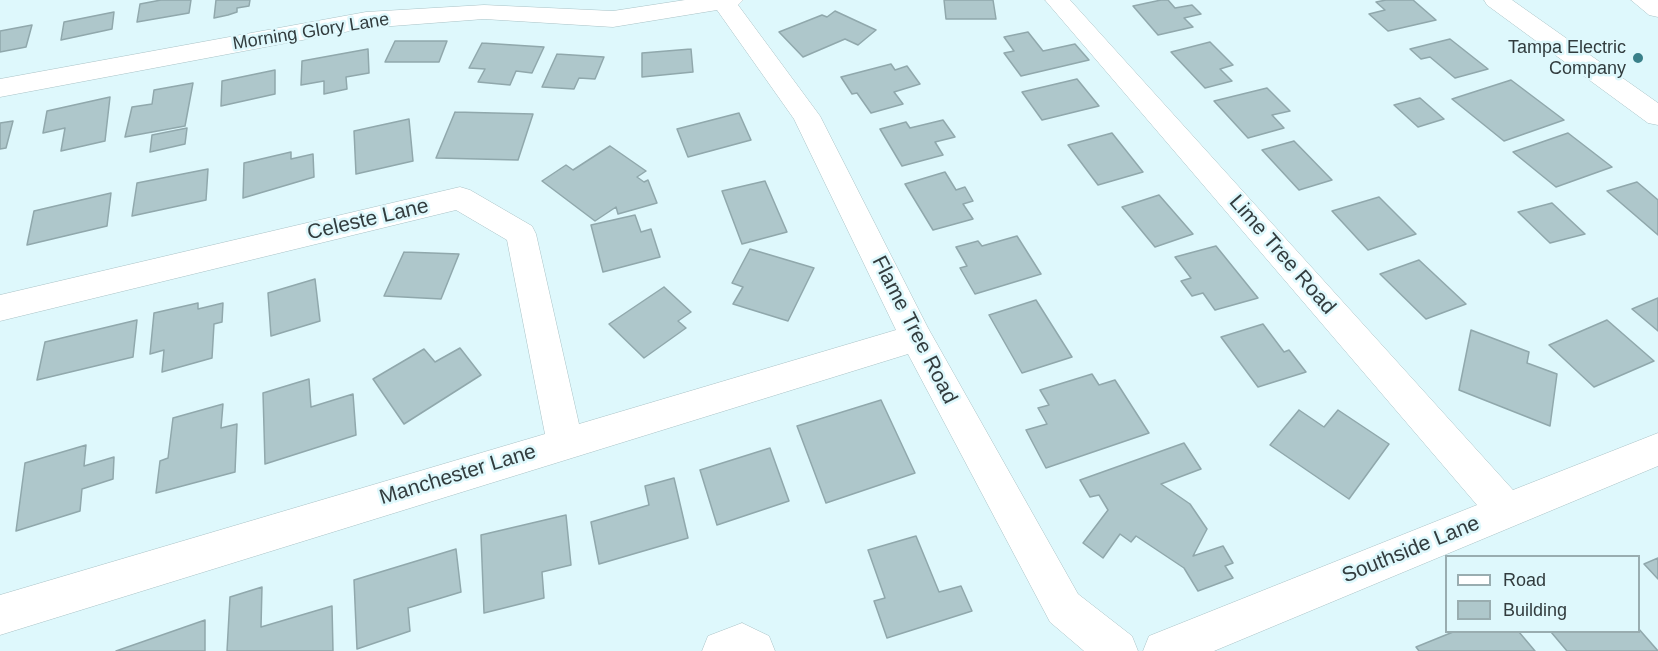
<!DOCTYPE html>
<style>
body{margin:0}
#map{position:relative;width:1658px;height:651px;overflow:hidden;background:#def8fc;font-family:Helvetica,sans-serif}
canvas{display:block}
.legend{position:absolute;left:1445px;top:555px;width:195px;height:78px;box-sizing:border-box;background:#def8fc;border:2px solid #99adb0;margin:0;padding:8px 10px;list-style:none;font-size:18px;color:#323c3e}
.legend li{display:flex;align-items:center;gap:12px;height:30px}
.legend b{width:30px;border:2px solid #99adb0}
</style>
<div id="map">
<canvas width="1658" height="651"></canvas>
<ul class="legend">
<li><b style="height:8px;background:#fff"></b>Road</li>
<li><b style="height:16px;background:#aec7cb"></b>Building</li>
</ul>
</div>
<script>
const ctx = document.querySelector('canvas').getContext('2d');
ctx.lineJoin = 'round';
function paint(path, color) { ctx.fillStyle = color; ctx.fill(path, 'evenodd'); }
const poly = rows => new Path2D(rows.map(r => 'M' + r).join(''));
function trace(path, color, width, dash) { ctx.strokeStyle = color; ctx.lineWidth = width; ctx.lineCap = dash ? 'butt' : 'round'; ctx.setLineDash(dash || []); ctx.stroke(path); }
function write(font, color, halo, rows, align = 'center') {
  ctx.font = font + ' Helvetica,sans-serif'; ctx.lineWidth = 5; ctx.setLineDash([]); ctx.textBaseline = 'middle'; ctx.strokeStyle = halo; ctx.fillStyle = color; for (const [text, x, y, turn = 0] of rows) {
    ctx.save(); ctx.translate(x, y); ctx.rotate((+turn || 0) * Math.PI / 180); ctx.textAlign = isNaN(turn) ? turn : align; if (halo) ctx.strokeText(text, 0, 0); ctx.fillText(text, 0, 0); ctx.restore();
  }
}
const building = poly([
 [161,0,191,0,189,13,137,22,140,4,161,0],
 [216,0,250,0,249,6,237,8,237,12,228,15,214,18,216,0],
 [944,0,993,0,996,19,946,19,944,0],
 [1161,0,1168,0,1175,8,1192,5,1201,14,1184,18,1193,27,1158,35,1133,6,1161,0],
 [1386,0,1413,0,1436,20,1388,31,1369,14,1385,10,1376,2,1386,0],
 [835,11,876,30,858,45,845,39,803,57,779,32,822,15,827,17,835,11],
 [114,12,112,29,61,40,64,22,114,12],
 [32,25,26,47,0,52,0,31,32,25],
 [1028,32,1043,51,1075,44,1089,60,1021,76,1004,53,1014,51,1004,37,1028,32],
 [1450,39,1488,69,1455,78,1430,57,1421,59,1410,49,1450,39],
 [395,41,447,41,439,62,385,62,395,41],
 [1210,42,1233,65,1220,69,1232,81,1205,88,1171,52,1210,42],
 [482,43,544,47,532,73,516,71,510,85,478,82,485,69,469,68,482,43],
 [368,49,369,73,346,77,347,89,324,94,324,81,301,85,302,61,368,49],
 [691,49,693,72,642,77,642,53,691,49],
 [557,54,604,57,595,79,579,78,574,89,542,87,557,54],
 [891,64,895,70,907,66,920,84,894,92,903,104,871,113,857,93,852,94,841,77,891,64],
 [275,70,275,94,221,106,222,81,275,70],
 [1077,79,1099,106,1042,120,1022,92,1077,79],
 [1511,80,1564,120,1504,141,1452,99,1511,80],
 [193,83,185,126,125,137,132,107,152,104,154,90,193,83],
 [1267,88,1290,111,1272,115,1284,128,1248,138,1214,101,1267,88],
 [110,97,105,141,61,151,65,128,43,133,47,111,110,97],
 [1420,98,1444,119,1418,127,1394,105,1420,98],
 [455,112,533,114,518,160,436,158,455,112],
 [739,113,751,140,688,157,677,129,739,113],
 [409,119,413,161,356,174,354,131,409,119],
 [943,120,955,137,935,142,943,155,902,166,880,129,906,122,910,128,943,120],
 [13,121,6,148,0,149,0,123,13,121],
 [187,128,185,144,150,152,152,135,187,128],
 [1112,133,1143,172,1098,185,1068,145,1112,133],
 [1568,133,1612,167,1556,187,1513,152,1568,133],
 [1294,141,1332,180,1299,190,1262,150,1294,141],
 [610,146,646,171,637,177,644,182,648,180,657,203,618,214,616,207,595,221,542,181,566,165,573,170,610,146],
 [291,152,291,159,313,154,314,177,243,198,244,163,291,152],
 [208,169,206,200,132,216,137,183,208,169],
 [945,172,956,190,965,187,973,201,963,204,973,219,933,230,905,184,945,172],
 [765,181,787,232,742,244,722,191,765,181],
 [1637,182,1658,200,1658,235,1607,191,1637,182],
 [111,193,107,226,27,245,34,211,111,193],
 [1159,195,1193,234,1155,247,1122,207,1159,195],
 [1379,197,1416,234,1368,250,1332,211,1379,197],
 [1552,203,1585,234,1550,243,1518,212,1552,203],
 [635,215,641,232,651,229,660,257,603,272,591,225,635,215],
 [1017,236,1041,274,975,294,960,268,967,266,956,247,978,241,982,246,1017,236],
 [1216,246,1258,298,1215,310,1203,293,1192,296,1181,281,1191,278,1175,257,1216,246],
 [750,249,814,268,788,321,733,304,743,287,732,283,750,249],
 [404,252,459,254,441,299,384,296,404,252],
 [1419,260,1466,304,1426,319,1380,274,1419,260],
 [315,279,320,321,271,336,268,293,315,279],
 [664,287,691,312,678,321,686,328,644,358,609,324,664,287],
 [1658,298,1658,331,1632,309,1658,298],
 [1036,300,1072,357,1022,373,989,315,1036,300],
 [198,303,198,309,223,303,222,322,214,324,212,358,162,372,164,350,150,354,154,313,198,303],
 [137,320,133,357,37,380,45,342,137,320],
 [1607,320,1654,361,1594,387,1549,345,1607,320],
 [1263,324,1284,352,1289,350,1306,372,1258,387,1221,337,1263,324],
 [1471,330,1529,352,1527,363,1557,374,1550,426,1459,390,1471,330],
 [460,348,481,375,404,424,373,379,424,349,435,362,460,348],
 [1092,374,1099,385,1115,380,1149,433,1046,468,1026,430,1047,424,1038,408,1049,405,1040,390,1092,374],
 [309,379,311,407,353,394,356,435,265,464,263,393,309,379],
 [881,400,915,473,826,503,797,426,881,400],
 [223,404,221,428,237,424,235,472,156,493,160,461,168,458,173,418,223,404],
 [1299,410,1324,427,1338,410,1389,444,1349,499,1270,445,1299,410],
 [1184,443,1201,469,1161,484,1190,504,1207,529,1193,556,1223,546,1233,563,1225,566,1233,578,1198,591,1184,568,1136,536,1131,542,1120,534,1103,558,1083,543,1108,510,1099,495,1090,497,1080,480,1184,443],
 [86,445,84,466,114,457,113,479,82,489,80,511,16,531,25,463,86,445],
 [770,448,789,501,717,525,700,470,770,448],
 [674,478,688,538,599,564,591,522,649,505,645,486,674,478],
 [566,515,571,565,542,572,544,598,484,613,481,535,566,515],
 [916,536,939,592,961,586,972,611,887,638,874,601,885,598,868,550,916,536],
 [456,549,461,592,408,608,410,631,357,649,354,580,456,549],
 [1658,558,1658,579,1644,564,1658,558],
 [262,587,261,627,332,606,333,651,227,651,230,597,262,587],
 [205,620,205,651,116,651,205,620],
 [1638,628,1658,651,1567,651,1551,632,1638,632,1638,628],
 [1453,632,1519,632,1535,651,1419,651,1416,647,1453,632]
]);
const minor = poly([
 [685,0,743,0,738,5,820,116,928,328,1078,594,1132,636,1138,651,1084,651,1050,622,908,354,0,635,0,595,545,434,507,240,456,210,0,321,0,295,460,187,470,190,532,226,536,234,579,424,896,330,794,119,717,10,613,27,484,19,366,28,0,97,0,79,366,12,484,5,613,11,685,0],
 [1045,0,1070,0,1513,490,1658,433,1658,466,1214,651,1143,651,1149,636,1477,505,1045,0],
 [1484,0,1512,0,1658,103,1658,125,1648,123,1487,5,1484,0],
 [1631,0,1658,0,1658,17,1649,15,1631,0],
 [742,623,769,636,775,651,702,651,708,636,742,623]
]);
const markers = [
 [1638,58,6,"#398089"]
];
const farStreetnames = [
 ["Morning Glory Lane",311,32,-9]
];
const farPoinames = [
 ["Tampa Electric",1626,48],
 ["Company",1626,69]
];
const streetNames = [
 ["Celeste Lane",368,220,-13],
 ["Lime Tree Road",1282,255,49],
 ["Flame Tree Road",914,330,63],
 ["Manchester Lane",458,475,-17],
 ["Southside Lane",1411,550,-22]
];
paint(building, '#aec7cb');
trace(building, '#90a8ac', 1.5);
trace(minor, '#a9c2c6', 1);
paint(minor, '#fff');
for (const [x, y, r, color] of markers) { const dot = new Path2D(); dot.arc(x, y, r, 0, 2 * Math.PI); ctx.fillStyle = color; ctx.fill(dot); trace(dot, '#def8fc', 2); }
write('18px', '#323c3e', '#def8fc', farStreetnames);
write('18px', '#323c3e', '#def8fc', farPoinames, 'right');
write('21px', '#323c3e', '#def8fc', streetNames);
</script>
